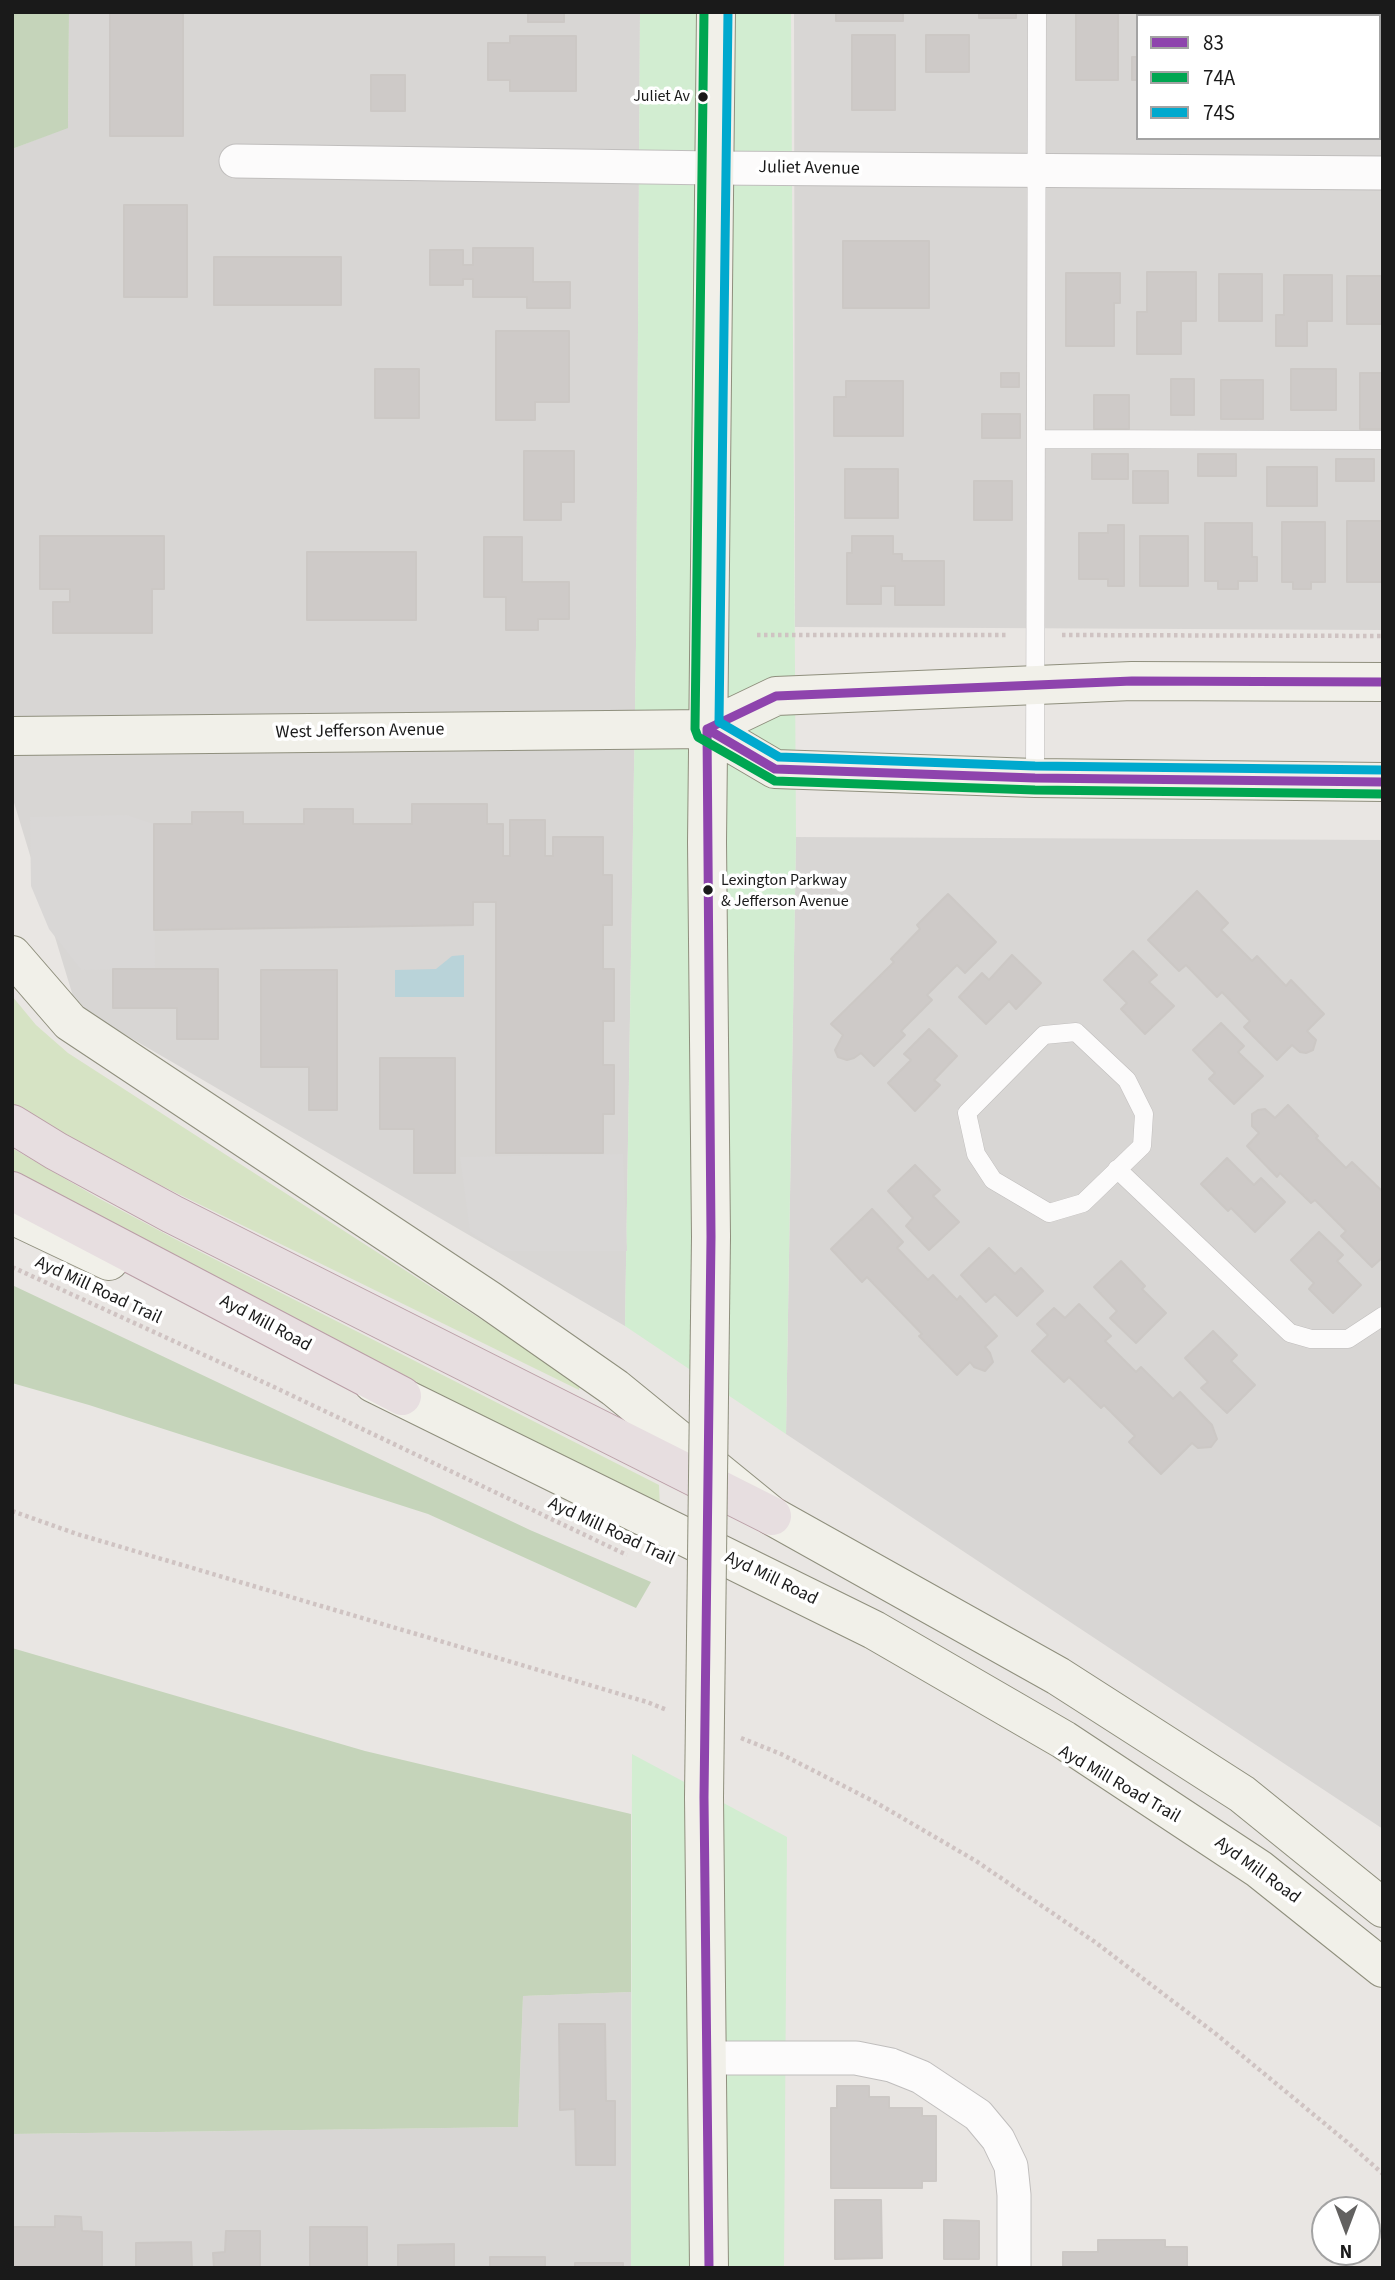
<!DOCTYPE html>
<style>
body{margin:0}
#map{position:relative;width:1395px;height:2280px;overflow:hidden;background:#e9e6e3;font-family:"Source Sans 3",sans-serif}
canvas{display:block}
.frame{position:absolute;inset:0;border:14px solid #1a1a1a;pointer-events:none}
.legend{position:absolute;left:1136px;top:14px;width:245px;height:126px;box-sizing:border-box;background:#fff;border:2px solid #a3a3a3;margin:0;padding:9px 12px;list-style:none;font-size:21px;color:#1a1a1a}
.legend li{display:flex;align-items:center;gap:14px;height:35px}
.legend b{width:35px;border:2px solid #a3a3a3}
.north{position:absolute;left:1311px;top:2196px;width:70px;height:70px;box-sizing:border-box;background:#fff;border:2px solid #a3a3a3;border-radius:50%;rotate:180deg;font-size:19px;font-weight:700;line-height:28px;text-align:center;color:#1a1a1a}
.north::after{content:'';display:block;margin:auto;width:24px;height:32px;background:#626160;clip-path:polygon(50% 0,100% 100%,50% 72%,0 100%)}
</style>
<div id="map">
<canvas width="1395" height="2280"></canvas>
<div class="frame"></div>
<ul class="legend">
<li><b style="height:9px;background:#8e44ad"></b>83</li>
<li><b style="height:9px;background:#00a651"></b>74A</li>
<li><b style="height:9px;background:#00a9ce"></b>74S</li>
</ul>
<div class="north">N</div>
</div>
<script>
const ctx = document.querySelector('canvas').getContext('2d');
ctx.lineJoin = 'round';
function paint(path, color) { ctx.fillStyle = color; ctx.fill(path, 'evenodd'); }
const poly = rows => new Path2D(rows.map(r => 'M' + r).join(''));
function trace(path, color, width, dash) { ctx.strokeStyle = color; ctx.lineWidth = width; ctx.lineCap = dash ? 'butt' : 'round'; ctx.setLineDash(dash || []); ctx.stroke(path); }
function write(font, color, halo, rows, align = 'center') {
  ctx.font = font + ' "Source Sans 3",sans-serif'; ctx.lineWidth = 7; ctx.setLineDash([]); ctx.textBaseline = 'middle'; ctx.strokeStyle = halo; ctx.fillStyle = color; for (const [text, x, y, turn = 0] of rows) {
    ctx.save(); ctx.translate(x, y); ctx.rotate((+turn || 0) * Math.PI / 180); ctx.textAlign = isNaN(turn) ? turn : align; if (halo) ctx.strokeText(text, 0, 0); ctx.fillText(text, 0, 0); ctx.restore();
  }
}
const residential = poly([
 [69,12,640,12,636,646,625,1326,76,1006,12,796,12,149,68,127],
 [794,12,1383,12,1383,630,795,627],
 [1138,16,1379,16,1379,138,1138,138],
 [796,837,1383,840,1383,1829,786,1434],
 [631,1992,631,2268,12,2268,12,2134,518,2127,523,1996]
]);
const grass = poly([
 [12,996,36,1025,68,1053,580,1383,579,1390,113,1162,12,1106],
 [12,1148,100,1199,175,1239,659,1485,660,1508,12,1182]
]);
const forest = poly([
 [12,12,69,12,68,128,12,149],
 [12,1285,530,1530,651,1582,636,1608,428,1514,89,1405,12,1383],
 [12,1648,365,1751,631,1814,631,1992,523,1996,518,2127,12,2134]
]);
const park = poly([
 [640,12,791,12,796,837,786,1434,625,1326,636,646],
 [632,1754,787,1837,784,2268,631,2268]
]);
const parking = poly([
 [127,815,154,824,155,969,81,970,49,929,31,886,30,817],
 [623,1154,627,1251,500,1251,470,1232,460,1157]
]);
const water = poly([
 [464,955,464,997,395,997,395,970,436,969,452,956]
]);
const building = poly([
 [110,12,183,12,183,136,110,136,110,12],
 [528,12,564,12,564,22,528,22,528,12],
 [836,12,903,12,903,21,836,21,836,12],
 [979,12,1016,12,1016,18,979,18,979,12],
 [1076,12,1118,12,1118,80,1076,80,1076,12],
 [1379,18,1383,18,1383,71,1379,71,1379,18],
 [852,35,895,35,895,110,852,110,852,35],
 [926,35,969,35,969,72,926,72,926,35],
 [510,36,576,36,576,91,510,91,510,80,488,80,488,43,510,43,510,36],
 [1132,57,1138,57,1138,80,1132,80,1132,57],
 [371,75,405,75,405,111,371,111,371,75],
 [124,205,187,205,187,297,124,297,124,205],
 [843,241,929,241,929,308,843,308,843,241],
 [473,248,533,248,533,282,570,282,570,308,527,308,527,297,473,297,473,279,463,279,463,285,430,285,430,250,463,250,463,265,473,265,473,248],
 [214,257,341,257,341,305,214,305,214,257],
 [1147,272,1196,272,1196,321,1181,321,1181,354,1137,354,1137,312,1147,312,1147,272],
 [1066,273,1120,273,1120,303,1114,303,1114,346,1066,346,1066,273],
 [1219,274,1262,274,1262,321,1219,321,1219,274],
 [1284,275,1332,275,1332,321,1307,321,1307,346,1276,346,1276,315,1284,315,1284,275],
 [1347,276,1383,276,1383,324,1347,324,1347,276],
 [496,331,569,331,569,402,535,402,535,420,496,420,496,331],
 [375,369,419,369,419,418,375,418,375,369],
 [1291,369,1336,369,1336,410,1291,410,1291,369],
 [1001,373,1019,373,1019,387,1001,387,1001,373],
 [1360,373,1383,373,1383,429,1360,429,1360,373],
 [1171,379,1194,379,1194,415,1171,415,1171,379],
 [1221,380,1263,380,1263,419,1221,419,1221,380],
 [846,381,903,381,903,436,834,436,834,397,846,397,846,381],
 [1094,395,1129,395,1129,429,1094,429,1094,395],
 [982,414,1020,414,1020,438,982,438,982,414],
 [524,451,574,451,574,502,561,502,561,520,524,520,524,451],
 [1092,454,1128,454,1128,479,1092,479,1092,454],
 [1198,454,1236,454,1236,476,1198,476,1198,454],
 [1336,459,1374,459,1374,481,1336,481,1336,459],
 [1267,467,1317,467,1317,506,1267,506,1267,467],
 [845,469,898,469,898,518,845,518,845,469],
 [1133,471,1168,471,1168,503,1133,503,1133,471],
 [974,481,1012,481,1012,520,974,520,974,481],
 [1347,521,1383,521,1383,582,1347,582,1347,521],
 [1282,522,1325,522,1325,582,1311,582,1311,589,1293,589,1293,582,1282,582,1282,522],
 [1205,523,1252,523,1252,557,1257,557,1257,581,1238,581,1238,589,1218,589,1218,581,1205,581,1205,523],
 [1108,525,1124,525,1124,586,1108,586,1108,579,1079,579,1079,533,1108,533,1108,525],
 [40,536,164,536,164,589,152,589,152,633,53,633,53,602,70,602,70,589,40,589,40,536],
 [852,536,893,536,893,554,902,554,902,561,944,561,944,605,895,605,895,586,881,586,881,604,847,604,847,553,852,553,852,536],
 [1140,536,1188,536,1188,586,1140,586,1140,536],
 [484,537,522,537,522,582,569,582,569,619,538,619,538,630,506,630,506,597,484,597,484,537],
 [307,552,416,552,416,620,307,620,307,552],
 [412,804,487,804,487,824,503,824,503,856,510,856,510,820,545,820,545,856,553,856,553,837,603,837,603,875,612,875,612,925,603,925,603,969,614,969,614,1021,603,1021,603,1065,614,1065,614,1114,603,1114,603,1153,496,1153,496,902,473,902,473,925,154,930,154,824,192,824,192,812,243,812,243,824,304,824,304,809,353,809,353,824,412,824,412,804],
 [1197,891,1228,923,1221,930,1252,961,1257,956,1286,986,1291,980,1324,1014,1307,1031,1316,1040,1313,1050,1306,1053,1300,1052,1292,1045,1277,1060,1244,1027,1250,1021,1222,992,1217,997,1186,965,1179,971,1148,940,1197,891],
 [948,894,996,942,965,973,957,965,927,995,932,1000,901,1031,905,1035,874,1066,861,1053,854,1058,847,1060,838,1057,835,1050,843,1035,831,1024,894,962,891,959,920,929,917,925,948,894],
 [1133,951,1157,975,1149,982,1174,1006,1145,1034,1121,1009,1127,1003,1104,980,1133,951],
 [1012,955,1041,983,1016,1009,1009,1001,986,1024,959,997,982,973,989,980,1012,955],
 [113,969,218,969,218,1039,177,1039,177,1008,113,1008,113,969],
 [261,970,337,970,337,1110,309,1110,309,1067,261,1067,261,970],
 [1221,1023,1244,1046,1238,1052,1263,1076,1234,1104,1209,1079,1215,1073,1193,1050,1221,1023],
 [929,1029,957,1056,934,1080,940,1085,915,1111,888,1083,911,1060,904,1054,929,1029],
 [380,1058,455,1058,455,1173,414,1173,414,1129,380,1129,380,1058],
 [1288,1105,1318,1136,1316,1138,1346,1168,1352,1162,1383,1192,1383,1257,1372,1267,1341,1236,1346,1231,1315,1200,1311,1203,1280,1173,1277,1177,1247,1146,1259,1133,1252,1126,1252,1114,1258,1110,1265,1109,1275,1118,1288,1105],
 [1227,1158,1254,1185,1261,1178,1285,1202,1255,1232,1231,1208,1228,1211,1201,1184,1227,1158],
 [915,1165,940,1190,933,1196,959,1222,929,1250,906,1226,913,1218,888,1191,915,1165],
 [872,1209,903,1242,897,1248,928,1280,933,1275,957,1300,960,1296,997,1336,985,1347,990,1353,993,1362,985,1371,974,1367,970,1362,957,1375,919,1336,922,1334,867,1277,862,1282,831,1249,872,1209],
 [1319,1232,1343,1255,1337,1261,1361,1285,1333,1313,1309,1289,1314,1283,1291,1260,1319,1232],
 [989,1248,1015,1274,1021,1268,1043,1291,1017,1316,995,1294,986,1302,961,1275,989,1248],
 [1121,1261,1145,1286,1142,1289,1166,1313,1136,1343,1110,1318,1117,1311,1094,1287,1121,1261],
 [1079,1304,1111,1336,1105,1341,1136,1372,1141,1367,1173,1399,1180,1392,1212,1425,1217,1439,1211,1447,1198,1448,1192,1443,1161,1474,1129,1442,1135,1436,1104,1405,1101,1408,1069,1377,1064,1382,1032,1351,1048,1335,1037,1324,1054,1308,1065,1318,1079,1304],
 [1213,1331,1237,1355,1231,1361,1255,1385,1227,1413,1201,1388,1208,1382,1185,1358,1213,1331],
 [559,2024,605,2024,606,2101,615,2101,615,2165,576,2165,575,2109,560,2110,559,2024],
 [837,2086,869,2086,869,2097,889,2097,889,2108,922,2108,922,2116,936,2116,936,2181,922,2181,922,2188,831,2188,831,2108,837,2108,837,2086],
 [835,2200,881,2200,882,2258,835,2259,835,2200],
 [55,2216,81,2217,82,2231,102,2232,102,2268,12,2268,12,2227,55,2227,55,2216],
 [944,2220,979,2221,979,2259,944,2259,944,2220],
 [310,2227,367,2227,367,2268,310,2268,310,2227],
 [226,2231,260,2231,260,2268,214,2268,213,2253,225,2252,226,2231],
 [1098,2240,1165,2240,1165,2247,1187,2247,1187,2268,1063,2268,1063,2252,1098,2252,1098,2240],
 [191,2242,192,2268,136,2268,136,2243,191,2242],
 [454,2244,454,2268,398,2268,398,2245,454,2244],
 [490,2257,545,2257,545,2268,490,2268,490,2257],
 [575,2263,623,2263,623,2268,575,2268,575,2263]
]);
const path = poly([
 [757,635,1007,635],
 [1062,635,1383,636],
 [12,1267,274,1387,627,1555],
 [12,1511,77,1534,647,1702,667,1710],
 [741,1738,781,1754,875,1802,976,1861,1095,1942,1216,2034,1347,2142,1383,2174]
]);
const lane = poly([
 [1036,439,1383,440],
 [1035,778,1037,12],
 [1076,1032,1127,1080,1144,1114,1142,1146,1083,1203,1049,1213,993,1180,976,1154,967,1113,1044,1035,1076,1032],
 [1117,1169,1290,1333,1311,1339,1348,1339,1383,1316]
]);
const street = poly([
 [236,161,715,168,1383,173],
 [707,2058,856,2058,891,2065,921,2077,978,2115,998,2139,1011,2166,1014,2195,1014,2268]
]);
const secondary = poly([
 [707,729,775,769,1035,778,1383,782],
 [12,736,707,729,776,696,1132,681,1383,682],
 [12,955,70,1022,489,1300,615,1388,772,1516,1058,1676,1242,1794,1383,1908],
 [12,1215,109,1261],
 [711,1237,707,842,716,12],
 [373,1383,874,1630,1064,1740,1259,1869,1383,1968],
 [704,1797,709,2268]
]);
const highway = poly([
 [12,1124,56,1151,172,1214,772,1516],
 [12,1191,402,1396]
]);
const secondaryBridge = poly([
 [704,1797,711,1237]
]);
const bus1 = poly([
 [707,729,711,1237,704,1797,709,2268],
 [707,729,775,769,1035,778,1383,782],
 [707,729,776,696,1132,681,1383,682]
]);
const bus2 = poly([
 [704,12,695,729,698,737,775,781,1035,790,1383,794]
]);
const bus3 = poly([
 [728,12,719,722,779,757,1035,766,1383,770]
]);
const markers = [
 [703,97,6,"#1a1a1a"],
 [708,890,6,"#1a1a1a"]
];
const busNames = [
 ["Juliet Av",690,97],
 ["Lexington Parkway",721,881,"left"],
 ["& Jefferson Avenue",721,902,"left"]
];
const streetNames = [
 ["Juliet Avenue",809,169,1],
 ["West Jefferson Avenue",360,732,-1],
 ["Ayd Mill Road Trail",98,1291,25],
 ["Ayd Mill Road",265,1324,28],
 ["Ayd Mill Road Trail",611,1532,25],
 ["Ayd Mill Road",771,1579,26],
 ["Ayd Mill Road Trail",1119,1785,30],
 ["Ayd Mill Road",1257,1871,36]
];
paint(residential, '#d8d6d4');
paint(grass, '#d6e3c4');
paint(forest, '#c5d4ba');
paint(park, '#d2edd1');
paint(parking, '#d9d7d6');
paint(water, '#b9d3d9');
paint(building, '#cecac8');
trace(building, '#ccc8c5', 2);
trace(lane, '#c0bebd', 19);
trace(street, '#c0bebd', 35);
trace(secondary, '#8f8f7d', 40);
trace(highway, '#ba9ea6', 40);
trace(path, '#cfc3c2', 4.5, [3.5, 3.5]);
trace(lane, '#fcfbfb', 18);
trace(street, '#fcfbfb', 33);
trace(secondary, '#f1f0e9', 38);
trace(highway, '#e7dee0', 38);
trace(secondaryBridge, '#8f8f7d', 40, []);
trace(secondaryBridge, '#f1f0e9', 38);
trace(bus1, '#8e44ad', 9);
trace(bus2, '#00a651', 9);
trace(bus3, '#00a9ce', 9);
for (const [x, y, r, color] of markers) { const dot = new Path2D(); dot.arc(x, y, r, 0, 2 * Math.PI); ctx.fillStyle = color; ctx.fill(dot); trace(dot, '#fff', 2.5); }
write('16px', '#1a1a1a', '#fff', busNames, 'right');
write('18px', '#1a1a1a', '#fff', streetNames);
</script>
